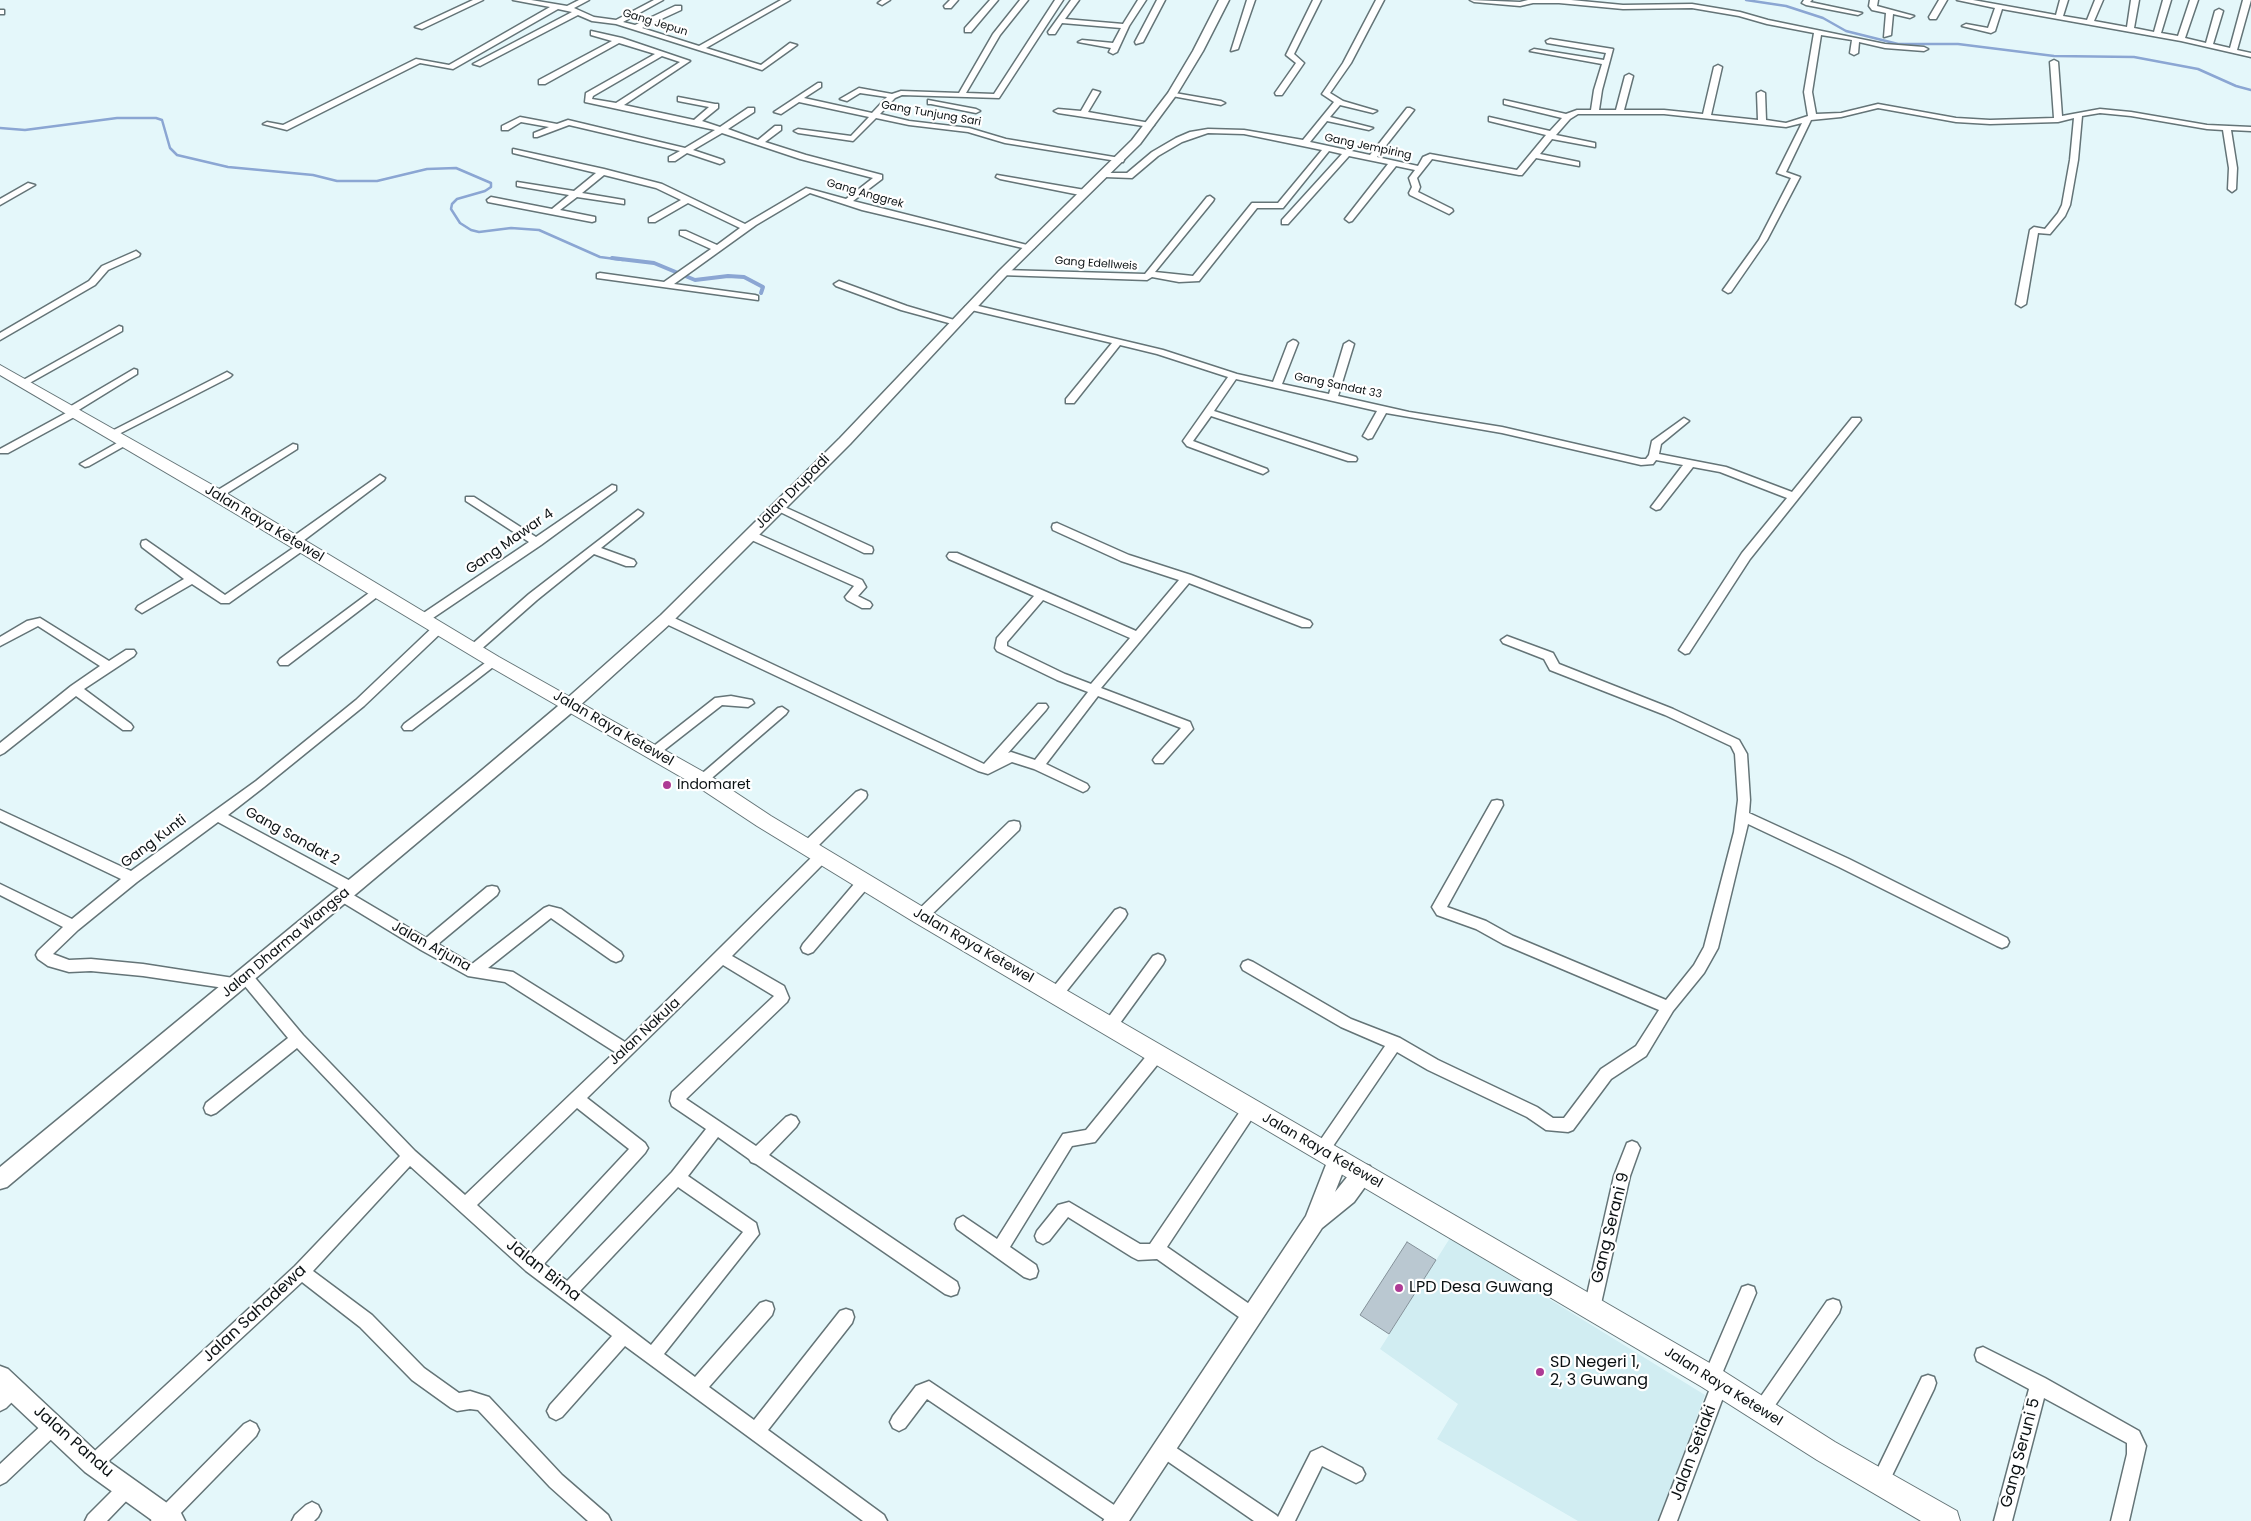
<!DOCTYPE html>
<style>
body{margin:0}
canvas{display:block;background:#e4f7fa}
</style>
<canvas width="2251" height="1521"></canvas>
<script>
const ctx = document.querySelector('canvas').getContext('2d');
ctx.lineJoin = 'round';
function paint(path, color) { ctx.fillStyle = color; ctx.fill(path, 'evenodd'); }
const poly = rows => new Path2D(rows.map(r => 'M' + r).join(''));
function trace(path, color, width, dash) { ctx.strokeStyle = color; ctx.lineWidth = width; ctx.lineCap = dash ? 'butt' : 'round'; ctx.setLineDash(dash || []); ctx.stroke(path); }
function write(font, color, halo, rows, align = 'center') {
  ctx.font = font + ' Poppins,sans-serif'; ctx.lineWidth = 4.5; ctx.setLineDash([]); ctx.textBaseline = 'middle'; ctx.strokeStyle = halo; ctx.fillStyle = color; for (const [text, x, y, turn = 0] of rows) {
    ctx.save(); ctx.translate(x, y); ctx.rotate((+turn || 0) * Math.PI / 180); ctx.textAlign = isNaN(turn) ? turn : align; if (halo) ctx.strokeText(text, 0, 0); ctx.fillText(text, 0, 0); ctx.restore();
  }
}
const built = poly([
 [1450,1238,1705,1395,1658,1521,1578,1521,1437,1439,1458,1404,1380,1349]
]);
const streamFar1 = poly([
 [1746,0,1786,6,1823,18,1846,31,1898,44,1958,44,2054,56,2134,57,2198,69,2236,86,2251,90],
 [0,128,25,130,117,118,156,118,162,120,170,148,177,155,228,167,313,175,337,181,377,181,427,169,456,168,491,183,491,187,485,191,457,199,452,204,451,209,460,223,471,230,479,232,511,228,539,230,600,257,623,260]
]);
const stream = poly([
 [612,258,654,263,695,280,728,276,744,277,763,287,761,293]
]);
const building = poly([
 [1407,1242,1436,1260,1389,1334,1360,1315,1407,1242]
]);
const minor = poly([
 [473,0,483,0,422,29,415,27,473,0],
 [513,0,531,0,567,6,579,0,589,0,574,8,594,17,616,20,654,0,663,0,623,22,635,25,675,6,681,6,681,10,642,28,699,46,781,0,790,0,706,48,761,65,790,43,797,45,762,70,616,24,592,21,578,15,480,66,473,64,572,12,558,9,453,69,420,63,287,130,263,124,267,122,283,125,416,59,449,65,550,7,513,0],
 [882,0,890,0,882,5,878,3,882,0],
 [950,0,958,0,951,8,945,8,944,6,950,0],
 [990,0,998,0,971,32,965,32,965,28,990,0],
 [1020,0,1028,0,1000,35,966,93,994,94,1055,0,1063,0,999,98,902,95,895,98,880,114,909,121,969,128,1006,139,1120,158,1124,160,1123,162,1005,143,968,132,909,125,876,118,853,141,798,133,794,131,798,129,851,136,869,117,799,102,781,114,774,112,818,83,821,83,821,87,804,98,872,113,887,97,860,93,847,101,840,99,859,88,892,94,901,91,959,93,993,34,1020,0],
 [1071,0,1079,0,1065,19,1123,24,1138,0,1146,0,1129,26,1117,52,1113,54,1109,52,1111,48,1078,42,1082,40,1113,43,1121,28,1062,23,1055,34,1049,34,1048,32,1071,0],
 [1157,0,1165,0,1143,42,1136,44,1135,42,1157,0],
 [1247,0,1255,0,1238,49,1231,51,1247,0],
 [1313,0,1321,0,1294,54,1304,63,1282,95,1276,95,1275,93,1296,63,1286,55,1313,0],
 [1376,0,1384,0,1351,63,1330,93,1343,101,1377,111,1373,113,1340,105,1330,117,1373,128,1369,130,1327,121,1310,142,1370,155,1407,108,1410,108,1414,110,1377,157,1418,166,1423,157,1430,154,1517,170,1546,135,1489,121,1489,117,1550,131,1562,118,1504,104,1504,100,1566,114,1577,110,1591,110,1594,90,1602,64,1530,51,1534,49,1604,60,1606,53,1547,43,1546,41,1550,39,1613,49,1602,90,1599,110,1616,110,1625,76,1629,74,1633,76,1624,110,1664,110,1703,114,1714,67,1718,65,1722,67,1711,115,1758,120,1757,93,1761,91,1765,93,1766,120,1786,123,1808,116,1804,92,1814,33,1767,24,1739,16,1692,8,1623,9,1559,3,1533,3,1520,6,1474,2,1470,0,1520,2,1528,0,1571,0,1623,5,1692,4,1740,12,1768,20,1885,44,1924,47,1928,49,1924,51,1885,48,1859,42,1858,53,1854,55,1850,53,1852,40,1821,35,1812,92,1816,114,1841,113,1878,104,1956,118,1990,120,2054,118,2050,62,2054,60,2058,62,2062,116,2100,109,2131,112,2207,125,2251,127,2251,131,2231,130,2237,168,2236,189,2232,192,2228,189,2229,168,2223,130,2207,129,2131,116,2100,113,2082,116,2078,160,2070,205,2065,216,2050,234,2038,233,2026,304,2021,307,2016,304,2030,230,2034,227,2045,229,2058,213,2062,205,2070,160,2074,118,2058,122,1990,124,1956,122,1878,108,1841,117,1811,120,1786,172,1800,177,1767,240,1731,292,1728,293,1723,290,1759,240,1791,178,1777,173,1802,123,1786,127,1664,114,1578,114,1570,119,1556,135,1595,143,1595,147,1552,139,1540,154,1579,162,1579,166,1536,158,1522,175,1519,175,1432,159,1417,178,1420,187,1418,192,1452,209,1453,211,1449,214,1410,195,1409,193,1412,187,1409,178,1415,170,1396,166,1352,221,1349,222,1345,219,1388,164,1349,156,1288,224,1282,224,1282,220,1342,154,1329,151,1283,208,1257,208,1199,281,1179,282,1152,277,1147,280,1000,275,1000,271,1003,270,1145,274,1207,197,1210,196,1214,199,1213,201,1155,272,1193,276,1252,203,1278,203,1322,150,1244,134,1208,133,1182,142,1158,156,1132,178,1105,177,1101,175,1105,173,1127,173,1152,152,1176,138,1190,132,1208,129,1244,130,1303,140,1334,102,1322,94,1343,63,1376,0],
 [1804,0,1812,0,1810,2,1862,13,1858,15,1806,5,1802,3,1804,0],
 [1870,0,1878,0,1877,6,1914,16,1910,18,1893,14,1891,35,1884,37,1886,13,1872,10,1869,6,1870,0],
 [1939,0,1947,0,1936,19,1930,19,1929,17,1939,0],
 [1957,0,1973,0,2056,15,2060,0,2068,0,2063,16,2087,20,2095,0,2103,0,2094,21,2127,27,2131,0,2139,0,2134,28,2154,32,2163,0,2171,0,2161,33,2178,36,2190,0,2198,0,2185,38,2206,43,2215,11,2219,9,2223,11,2213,44,2230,48,2243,0,2251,0,2237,50,2251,53,2251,57,2181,41,2002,9,1995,31,1991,33,1962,26,1966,24,1988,28,1995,8,1957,0],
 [0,10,4,10,4,14,0,14,0,10],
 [591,31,622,38,690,61,624,105,694,120,709,107,678,101,678,97,715,104,718,104,718,108,702,121,720,127,748,108,754,108,754,112,728,129,758,140,775,126,781,126,781,130,765,142,806,155,882,175,882,179,853,201,1035,247,1031,250,862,210,810,193,756,225,674,284,755,295,758,296,758,300,597,278,597,274,600,273,664,282,711,249,680,235,680,231,686,231,717,245,740,228,688,203,655,222,649,222,649,218,681,200,656,188,604,175,582,193,624,200,624,204,577,197,560,210,595,217,595,221,592,222,488,202,487,200,491,197,552,209,569,195,517,186,517,182,574,191,596,173,513,153,513,149,604,169,662,184,745,224,806,188,846,199,873,178,800,159,722,133,693,150,723,160,724,162,720,164,687,153,675,161,669,161,669,157,680,151,569,125,537,137,534,137,534,133,549,127,521,122,508,130,502,130,502,126,520,117,557,124,568,120,685,148,715,130,585,102,586,93,655,54,619,43,545,84,539,84,539,80,612,41,591,35,591,31],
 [662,56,680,62,616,103,592,99,593,96,662,56],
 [1093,90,1100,92,1088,112,1150,123,1154,125,1150,127,1058,113,1054,111,1058,109,1081,111,1093,90],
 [1169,92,1221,101,1225,103,1221,105,1172,96,1169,96,1169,92],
 [928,100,976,109,980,111,976,113,931,104,928,104,928,100],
 [997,175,1085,190,1089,193,1085,196,1000,179,996,177,997,175],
 [28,183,35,185,0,205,0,199,28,183],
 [136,251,140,254,139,256,108,270,95,285,0,340,0,333,89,281,102,266,136,251],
 [839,281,907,306,961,322,956,325,901,310,836,286,834,284,839,281],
 [970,304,1163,350,1237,374,1273,382,1288,343,1293,340,1296,341,1298,343,1282,384,1329,394,1344,344,1349,341,1354,344,1338,396,1409,412,1502,427,1641,459,1646,459,1649,455,1652,441,1684,418,1689,421,1661,444,1659,454,1726,467,1792,492,1852,418,1860,418,1861,420,1750,559,1689,653,1685,654,1679,650,1742,553,1787,498,1720,472,1693,467,1660,509,1656,510,1651,507,1683,465,1656,460,1653,464,1641,465,1502,433,1386,413,1372,438,1368,439,1363,436,1377,411,1236,379,1214,411,1356,457,1357,459,1356,461,1348,461,1211,416,1193,441,1267,469,1268,471,1263,474,1187,446,1183,441,1228,377,1157,354,1120,345,1074,403,1066,403,1066,399,1112,343,967,309,965,307,970,304],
 [119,326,122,327,122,331,26,385,23,386,18,383,119,326],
 [134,369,137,370,137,374,77,411,79,413,78,415,8,453,0,453,0,449,66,413,66,409,134,369],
 [227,372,232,375,230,377,115,436,107,436,106,434,227,372],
 [124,439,129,442,128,444,89,466,85,467,80,464,124,439],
 [293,444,297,445,297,449,221,497,213,497,213,493,293,444],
 [380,475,385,478,384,480,299,544,291,544,290,541,291,538,380,475],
 [612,485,616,486,616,490,541,545,427,622,419,622,417,619,419,616,529,542,466,501,466,497,474,497,536,537,612,485],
 [778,504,872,547,873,550,872,553,864,553,774,509,773,507,774,505,778,504],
 [638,510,643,513,642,515,601,548,634,560,636,563,634,566,626,566,594,554,537,600,478,652,470,652,468,649,470,646,529,594,638,510],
 [1057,523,1129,555,1191,575,1310,621,1312,624,1310,627,1302,627,1189,583,1101,688,1190,722,1193,729,1163,763,1155,763,1153,760,1155,757,1181,728,1098,696,1046,764,1087,784,1089,787,1087,790,1083,792,1034,769,1012,762,988,774,978,771,662,622,660,619,666,615,670,616,984,764,1038,704,1046,704,1048,707,1046,710,1008,753,1011,752,1035,760,1088,692,1057,680,997,651,995,648,997,638,1034,596,949,559,947,556,949,553,957,553,1136,631,1179,580,1121,561,1053,530,1052,527,1053,524,1057,523],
 [1043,600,1130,638,1091,684,1065,674,1007,646,1007,642,1043,600],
 [751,531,862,580,866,587,858,596,870,602,872,605,870,608,862,608,847,600,845,597,854,586,747,538,746,535,751,531],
 [146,540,225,595,299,544,307,544,308,547,229,603,221,603,192,584,142,613,136,609,138,606,184,579,142,547,141,544,142,541,146,540],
 [377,587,383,591,381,594,288,665,280,665,278,662,280,659,377,587],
 [40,618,109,661,126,650,134,650,136,653,134,656,84,689,131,724,133,727,131,730,123,730,76,696,4,753,0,755,0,743,71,686,100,666,38,626,0,646,0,637,27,621,40,618],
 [439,624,445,628,443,631,364,706,264,787,228,815,356,884,358,888,356,892,350,893,426,938,487,887,492,886,497,887,499,891,497,895,438,944,472,964,544,908,549,906,561,909,621,952,623,956,621,960,616,962,611,960,551,918,488,968,513,972,625,1042,817,852,827,852,829,856,827,860,732,956,784,986,789,998,787,1002,686,1099,756,1146,786,1117,791,1115,796,1117,799,1122,796,1127,769,1155,957,1282,959,1288,957,1294,951,1296,945,1294,756,1164,751,1162,749,1159,718,1137,688,1176,756,1223,759,1234,664,1354,695,1377,760,1303,766,1301,772,1303,774,1309,772,1315,709,1387,754,1420,840,1311,846,1309,852,1311,854,1317,852,1323,768,1430,884,1515,887,1521,863,1521,625,1346,562,1417,556,1420,550,1417,547,1411,550,1405,612,1336,526,1271,410,1166,313,1271,372,1315,424,1368,459,1393,470,1391,489,1397,562,1475,608,1515,611,1521,588,1521,550,1487,478,1410,470,1409,457,1411,451,1408,412,1380,360,1327,302,1282,99,1470,93,1473,87,1470,84,1464,87,1458,295,1266,400,1156,297,1048,216,1113,211,1115,206,1113,204,1108,206,1103,288,1038,244,985,238,990,143,976,91,971,69,972,48,966,38,959,36,955,38,951,63,927,0,895,0,884,72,919,121,879,0,821,0,810,131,871,256,781,356,700,435,625,439,624],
 [218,822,342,890,337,891,335,895,337,899,421,950,468,976,505,982,615,1052,465,1195,415,1151,303,1035,251,973,246,971,241,973,240,979,143,964,91,959,69,960,53,954,78,930,137,882,218,822],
 [723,965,774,996,672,1092,670,1101,672,1106,706,1129,672,1172,567,1281,544,1264,645,1153,648,1148,645,1143,587,1098,723,965],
 [577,1108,629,1149,531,1254,477,1205,577,1108],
 [678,1187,743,1232,651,1345,580,1291,678,1187],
 [1507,636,1553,653,1559,664,1673,709,1739,740,1747,754,1750,800,1749,813,1849,859,2007,938,2009,942,2007,946,2002,948,1997,946,1839,867,1748,824,1718,948,1704,973,1673,1011,1646,1056,1611,1079,1573,1130,1568,1132,1546,1130,1527,1117,1428,1070,1397,1052,1327,1155,1322,1157,1317,1155,1314,1150,1317,1145,1385,1046,1341,1027,1243,970,1241,966,1243,962,1248,960,1253,962,1351,1019,1400,1038,1438,1060,1537,1107,1553,1118,1564,1118,1601,1069,1636,1046,1659,1010,1503,944,1476,929,1437,915,1432,907,1492,801,1497,800,1502,801,1503,805,1447,907,1486,921,1513,936,1666,1000,1694,965,1704,947,1734,832,1738,800,1735,754,1731,746,1665,715,1550,670,1544,659,1503,643,1501,640,1507,636],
 [493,657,499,661,497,664,412,730,404,730,402,727,404,724,493,657],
 [731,696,752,700,754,703,748,707,722,705,658,755,650,755,648,752,650,749,715,698,731,696],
 [782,707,788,711,786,714,706,783,698,783,696,780,698,777,778,708,782,707],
 [861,790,866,792,867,795,866,798,813,851,803,851,801,847,803,843,856,792,861,790],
 [1014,821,1019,822,1020,826,1019,830,926,920,921,922,916,920,914,916,916,912,1009,822,1014,821],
 [865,876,870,877,872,881,870,885,813,952,808,954,803,952,801,948,803,944,860,877,865,876],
 [1120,908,1125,910,1127,914,1125,918,1061,998,1056,1000,1051,998,1049,994,1051,990,1115,910,1120,908],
 [1158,954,1163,956,1165,960,1163,964,1115,1030,1110,1032,1105,1030,1103,1026,1105,1022,1153,956,1158,954],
 [1157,1048,1162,1049,1164,1054,1162,1059,1095,1142,1072,1146,1010,1247,1036,1265,1038,1271,1036,1277,1030,1279,1024,1277,957,1229,955,1224,957,1219,963,1216,997,1239,1063,1134,1086,1130,1152,1049,1157,1048],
 [1250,1102,1255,1104,1257,1109,1255,1114,1167,1247,1258,1310,1260,1316,1258,1322,1252,1324,1246,1322,1157,1259,1138,1260,1132,1257,1068,1217,1049,1241,1043,1244,1037,1241,1035,1236,1037,1231,1058,1205,1069,1202,1140,1244,1150,1244,1245,1104,1250,1102],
 [1632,1141,1637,1143,1640,1148,1630,1176,1600,1308,1598,1314,1592,1316,1586,1314,1584,1308,1614,1176,1627,1143,1632,1141],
 [1748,1285,1754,1287,1756,1293,1721,1376,1726,1378,1728,1384,1677,1521,1659,1521,1711,1386,1705,1384,1703,1378,1742,1287,1748,1285],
 [1833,1299,1839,1301,1841,1307,1839,1313,1767,1417,1761,1420,1755,1417,1752,1411,1755,1405,1827,1301,1833,1299],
 [1983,1347,2045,1378,2139,1431,2146,1446,2129,1521,2111,1521,2127,1454,2127,1443,2044,1398,2012,1521,1994,1521,2029,1389,1977,1361,1975,1355,1977,1349,1983,1347],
 [1928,1375,1934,1377,1936,1383,1934,1389,1886,1488,1880,1491,1874,1488,1871,1482,1874,1476,1922,1377,1928,1375],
 [13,1380,19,1383,22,1389,19,1395,6,1408,0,1411,0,1390,13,1380],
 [929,1381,1123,1511,1126,1517,1124,1521,1107,1521,927,1399,905,1428,899,1431,893,1428,890,1422,893,1416,916,1386,929,1381],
 [53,1417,59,1420,62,1426,59,1432,6,1482,0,1485,0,1464,47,1420,53,1417],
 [250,1421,256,1424,259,1430,256,1436,173,1521,151,1521,154,1515,244,1424,250,1421],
 [1163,1439,1276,1515,1278,1517,1311,1452,1322,1447,1362,1468,1365,1474,1362,1480,1356,1483,1322,1466,1295,1521,1254,1521,1157,1454,1154,1448,1157,1442,1163,1439],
 [127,1479,133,1482,136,1488,133,1494,107,1521,85,1521,88,1515,121,1482,127,1479],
 [312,1502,318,1505,321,1511,318,1517,314,1521,292,1521,295,1515,306,1505,312,1502]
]);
const tertiary = poly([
 [1219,0,1229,0,1203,51,1177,94,1140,144,1007,275,850,444,671,623,576,709,487,784,7,1187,0,1189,0,1167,475,776,564,701,661,615,840,438,999,271,1132,140,1168,93,1193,51,1219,0],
 [1338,1150,1345,1152,1348,1159,1335,1192,1356,1166,1363,1164,1370,1166,1373,1173,1370,1180,1354,1202,1322,1228,1129,1521,1103,1521,1306,1216,1331,1152,1338,1150],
 [0,1366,8,1369,101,1456,181,1513,185,1521,153,1521,85,1472,0,1392,0,1366]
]);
const secondary = poly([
 [0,365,223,491,499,657,709,775,771,816,928,910,1720,1369,1835,1442,1957,1511,1960,1521,1921,1521,1817,1460,1702,1387,914,922,757,826,695,785,487,665,211,499,0,375,0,365]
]);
const markers = [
 [667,785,5,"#ae3b95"],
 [1399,1288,5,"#ae3b95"],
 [1540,1372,5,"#ae3b95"]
];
const farStreetnames = [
 ["Gang Jepun",655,23,17],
 ["Gang Tunjung Sari",931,114,10],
 ["Gang Jempiring",1368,147,12],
 ["Gang Anggrek",865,194,16],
 ["Gang Edellweis",1096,264,4],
 ["Gang Sandat 33",1338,386,12]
];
const streetNames = [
 ["Jalan Drupadi",793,492,-45],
 ["Jalan Raya Ketewel",264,524,31],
 ["Gang Mawar 4",510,542,-35],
 ["Jalan Raya Ketewel",613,729,30],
 ["Gang Sandat 2",292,837,29],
 ["Gang Kunti",154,842,-37],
 ["Jalan Dharma Wangsa",286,943,-40],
 ["Jalan Raya Ketewel",973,946,30],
 ["Jalan Arjuna",431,947,29],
 ["Jalan Nakula",645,1032,-43],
 ["Jalan Raya Ketewel",1322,1151,30],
 ["Jalan Raya Ketewel",1723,1387,32]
];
const poiNames = [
 ["Indomaret",677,785]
];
const nearStreetnames = [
 ["Gang Serani 9",1611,1228,-76],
 ["Jalan Bima",543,1271,38],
 ["Jalan Sahadewa",255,1314,-43],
 ["Jalan Pandu",73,1442,41],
 ["Jalan Setiaki",1694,1453,-69],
 ["Gang Seruni 5",2021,1453,-75]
];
const nearPoinames = [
 ["LPD Desa Guwang",1409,1288],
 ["SD Negeri 1,",1550,1363],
 ["2, 3 Guwang",1550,1381]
];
paint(built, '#d1edf2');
trace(streamFar1, '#8ba6d3', 2.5);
trace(stream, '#8ba6d3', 4);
paint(building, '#bac8d1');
trace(building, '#849199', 1);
trace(minor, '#647477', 3);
trace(tertiary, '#647477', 3);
trace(secondary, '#647477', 2);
paint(minor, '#fff');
paint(tertiary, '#fff');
paint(secondary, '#fff');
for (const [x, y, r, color] of markers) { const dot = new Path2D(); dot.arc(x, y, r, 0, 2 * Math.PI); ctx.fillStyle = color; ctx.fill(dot); trace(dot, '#fff', 2); }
write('11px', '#0b1113', '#fff', farStreetnames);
write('14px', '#0b1113', '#fff', streetNames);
write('14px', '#0b1113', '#fff', poiNames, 'left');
write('16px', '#0b1113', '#fff', nearStreetnames);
write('16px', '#0b1113', '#fff', nearPoinames, 'left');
</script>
